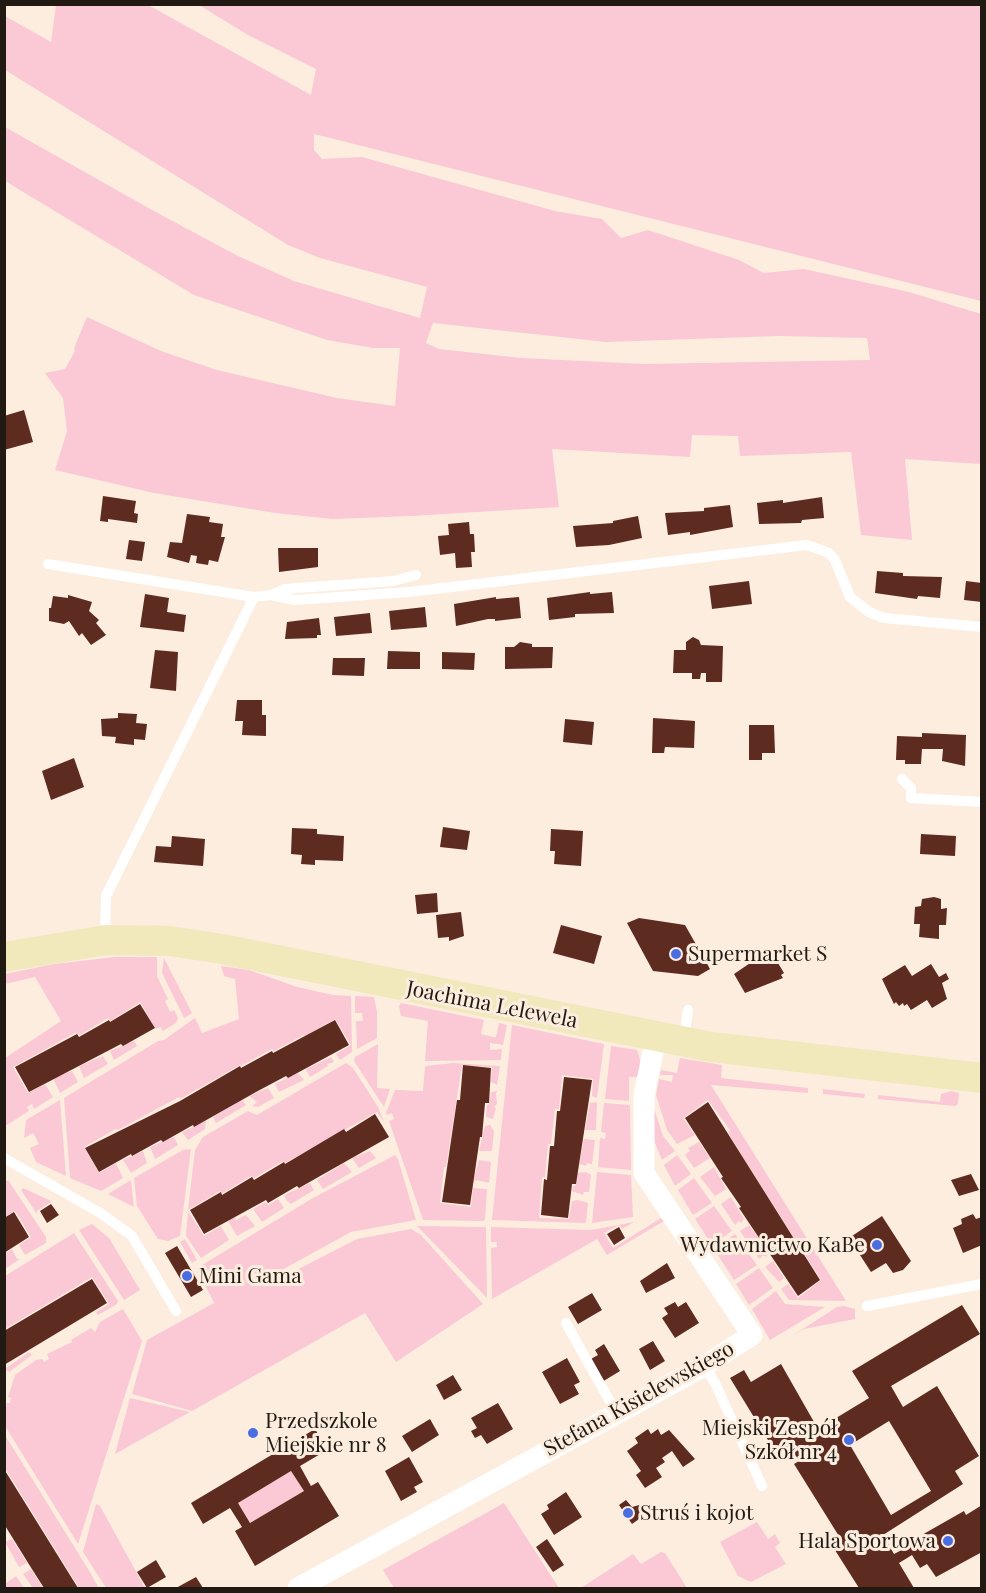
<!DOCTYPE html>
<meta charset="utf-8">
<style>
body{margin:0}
#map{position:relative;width:986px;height:1593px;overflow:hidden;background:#fceddf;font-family:"Playfair Display",serif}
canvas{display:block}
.frame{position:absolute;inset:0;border:6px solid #201a13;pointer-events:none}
</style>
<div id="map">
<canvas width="986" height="1593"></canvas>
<div class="frame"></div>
</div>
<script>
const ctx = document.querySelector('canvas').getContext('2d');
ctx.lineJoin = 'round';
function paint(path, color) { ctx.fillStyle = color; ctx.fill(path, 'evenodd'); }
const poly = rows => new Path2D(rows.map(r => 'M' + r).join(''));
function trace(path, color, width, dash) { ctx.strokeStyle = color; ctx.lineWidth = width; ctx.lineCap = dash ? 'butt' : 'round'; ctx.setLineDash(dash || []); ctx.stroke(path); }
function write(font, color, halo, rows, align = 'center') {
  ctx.font = font + ' "Playfair Display",serif'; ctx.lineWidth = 6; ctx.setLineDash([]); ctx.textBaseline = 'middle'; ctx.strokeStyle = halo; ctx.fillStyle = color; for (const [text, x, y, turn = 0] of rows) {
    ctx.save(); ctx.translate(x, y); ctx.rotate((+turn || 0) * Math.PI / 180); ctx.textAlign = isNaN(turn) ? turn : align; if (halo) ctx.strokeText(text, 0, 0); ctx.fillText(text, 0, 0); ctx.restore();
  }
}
const green = poly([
 [56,5,148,5,311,95,316,69,248,35,199,5,981,5,981,301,314,134,314,150,322,159,362,157,555,211,602,219,621,238,648,230,739,260,764,273,804,269,909,292,981,314,981,464,905,459,912,540,861,535,851,452,740,456,738,436,692,435,690,457,552,449,559,507,411,516,333,519,275,513,154,493,55,470,67,431,63,398,45,373,65,369,75,351,74,348,87,317,161,351,217,370,337,398,395,406,400,348,373,348,327,340,194,295,5,181,5,127,152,210,238,256,294,281,420,318,427,287,320,258,288,245,5,70,5,16,51,42],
 [433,323,606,342,779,336,867,338,870,360,644,364,521,358,439,349,426,343],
 [115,957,157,957,157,976,168,999,165,1001,170,1012,174,1010,178,1018,176,1023,163,1031,160,1027,156,1029,140,1002,111,1021,108,1018,80,1035,75,1033,13,1067,28,1093,45,1084,53,1097,34,1109,32,1104,27,1107,29,1111,5,1126,5,1058,61,1021,35,977,5,984,5,974,54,964],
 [164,958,192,1013,184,1018,162,973],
 [221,966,249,970,297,987,333,995,351,996,352,1052,340,1060,336,1054,351,1045,335,1019,305,1036,304,1035,274,1051,272,1049,241,1066,240,1065,180,1099,179,1097,118,1130,116,1129,84,1147,99,1173,116,1163,123,1178,101,1191,70,1178,64,1098,158,1041,164,1040,195,1018,202,1033,239,1019,235,979,224,976],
 [355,996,374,997,377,1012,377,1038,357,1049,356,1021,363,1021,362,1013,355,1013],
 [401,1003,484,1020,481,1034,493,1037,496,1037,499,1023,507,1025,503,1045,490,1043,490,1050,502,1049,501,1060,425,1061,428,1021,401,1016,399,1006],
 [512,1025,604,1044,597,1098,592,1096,593,1079,562,1075,559,1109,555,1109,551,1144,548,1144,545,1177,542,1177,539,1218,569,1219,572,1201,578,1200,588,1203,586,1223,492,1220],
 [134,1041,137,1046,114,1060,110,1051],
 [378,1044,377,1088,390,1089,384,1107,354,1061,355,1057],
 [611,1046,637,1050,643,1069,643,1077,629,1077,629,1101,605,1099],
 [103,1056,108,1064,84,1078,79,1066],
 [331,1057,334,1062,327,1064,328,1066,310,1077,306,1069],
 [680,1058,722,1065,721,1078,808,1088,808,1093,711,1085,846,1301,789,1300,781,1289,788,1284,798,1298,821,1280,746,1162,728,1132,730,1130,708,1100,683,1118,695,1135,677,1144,667,1130,656,1095,659,1079,672,1082,673,1075,660,1075,661,1070,677,1073],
 [346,1063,353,1068,378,1107,384,1122,377,1112,285,1163,283,1161,254,1178,251,1176,223,1193,220,1191,188,1210,195,1150,203,1137,248,1111,257,1115],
 [453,1063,500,1066,497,1085,491,1082,492,1067,462,1065,446,1167,444,1167,440,1203,471,1207,473,1188,487,1189,485,1220,483,1221,423,1220,389,1121,394,1119,392,1113,387,1115,386,1113,395,1090,423,1091,425,1066],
 [72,1071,78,1082,60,1093,53,1078],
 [298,1073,304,1080,279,1092,275,1084],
 [268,1088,274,1098,258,1107,252,1106,257,1102,249,1096],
 [823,1089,865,1094,864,1098,823,1094],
 [498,1091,496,1093,497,1104,494,1107,496,1108,493,1119,486,1117,487,1105,489,1104,491,1092],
 [951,1091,959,1093,958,1104,955,1106,878,1099,878,1095,940,1102,941,1094],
 [651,1099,663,1136,675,1151,662,1160,650,1131],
 [60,1100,61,1113,66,1176,36,1162,30,1148,39,1144,33,1133,24,1138,26,1120],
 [242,1100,246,1105,216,1123,213,1117],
 [597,1102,596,1130,585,1130,590,1103],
 [604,1103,630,1105,631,1170,598,1167,600,1138,605,1139,606,1133,601,1132],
 [206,1121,205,1129,188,1140,182,1132],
 [490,1125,494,1131,492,1151,479,1151,485,1126],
 [174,1137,178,1145,155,1159,150,1147],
 [584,1139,595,1140,592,1164,587,1163,586,1166,579,1164],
 [699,1142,710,1158,694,1168,685,1155,690,1151,688,1148],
 [191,1149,180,1236,168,1241,158,1239,137,1206,134,1178,183,1150],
 [143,1151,147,1163,131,1173,123,1160],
 [370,1151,376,1158,359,1168,352,1158],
 [395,1155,398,1159,416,1220,351,1232,280,1271,273,1270,274,1276,281,1278,357,1239,411,1229,421,1235,483,1304,396,1362,365,1313,192,1411,132,1394,147,1340,214,1303,197,1268,313,1198],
 [677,1155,691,1174,675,1186,664,1165],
 [479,1160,491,1162,489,1183,477,1180,473,1182],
 [344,1163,352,1172,323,1189,317,1180],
 [714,1167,726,1189,715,1196,700,1177],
 [586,1172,591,1175,589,1192,584,1192,583,1195,572,1191,573,1186,576,1185,577,1173],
 [597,1172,631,1175,633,1217,592,1223],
 [694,1178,712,1203,693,1215,678,1190],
 [8,1180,46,1237,46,1243,25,1255,19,1245,31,1237,15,1211,5,1217,5,1182],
 [131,1180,134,1207,108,1194],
 [310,1183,314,1190,291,1204,287,1201,284,1195],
 [23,1188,51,1201,51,1202,37,1211,37,1214,21,1190],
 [731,1197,744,1219,741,1223,739,1221,735,1225,721,1204],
 [278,1199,284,1208,262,1222,253,1209,266,1202,268,1205],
 [714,1206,732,1231,712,1245,695,1219],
 [188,1211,204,1236,221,1226,229,1240,201,1258,186,1236],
 [246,1215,255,1226,237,1236,228,1221,234,1217,236,1220],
 [661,1218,664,1221,607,1255,597,1239,492,1299,491,1248,497,1247,497,1242,491,1242,491,1227,591,1230,634,1222,622,1229,619,1225,604,1233,613,1248],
 [92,1224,109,1238,140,1290,124,1300,79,1230],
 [749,1225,769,1253,766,1257,764,1255,759,1259,740,1231],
 [417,1226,486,1227,487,1298],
 [74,1233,118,1301,117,1304,98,1315,96,1312,109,1304,92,1277,5,1329,5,1276],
 [735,1234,757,1265,734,1280,714,1249],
 [185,1239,197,1260,192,1263,180,1242],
 [12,1249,17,1259,20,1259,5,1269,5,1254],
 [773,1261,784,1278,779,1282,765,1267],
 [759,1268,773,1288,749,1305,736,1284],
 [776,1291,785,1304,825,1307,770,1340,752,1309],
 [844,1306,855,1309,855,1319,804,1329,792,1336,837,1307],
 [123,1309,142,1341,78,1544,5,1426,5,1413,7,1403,10,1403,11,1398,8,1397,15,1375,36,1360,42,1359,44,1362,49,1359,47,1354,72,1342,71,1340,91,1328,95,1332,100,1322],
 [29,1352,32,1355,9,1372,5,1369],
 [130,1398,190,1412,115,1454],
 [5,1435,88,1569,99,1588,79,1588,5,1468],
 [291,1471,304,1491,250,1523,238,1503],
 [504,1503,559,1588,394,1588,383,1570],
 [96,1504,100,1506,145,1588,106,1588,83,1552],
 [757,1522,768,1539,775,1534,780,1543,775,1547,786,1564,751,1582,738,1576,720,1542],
 [12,1539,27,1563,19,1567,5,1542],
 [661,1552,665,1553,687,1588,581,1588,633,1554,641,1564],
 [31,1569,43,1588,33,1588,23,1574],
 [16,1576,24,1588,5,1588,5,1584]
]);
const building = poly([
 [24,410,33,442,4,450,4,416],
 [103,496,136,501,134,513,138,514,137,523,108,519,108,522,100,521],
 [822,497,824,518,802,520,801,523,759,524,757,503,783,500,783,503,789,502],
 [730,505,733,527,690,535,690,532,668,535,665,513,704,511,704,508],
 [187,514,210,517,209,522,223,524,221,537,225,537,218,562,209,560,208,565,196,563,197,556,191,555,189,563,167,557,170,542,182,543],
 [638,516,642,538,609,545,576,547,573,526,613,523,613,521],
 [469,522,470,534,474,534,475,552,471,552,472,567,456,568,455,553,440,555,438,536,449,535,448,524],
 [129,540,145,542,142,561,126,559],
 [278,548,318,548,318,567,279,572],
 [877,571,903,573,903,576,942,577,940,598,918,596,917,599,875,593],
 [749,581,752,604,712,609,709,586],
 [966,581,982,583,982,602,964,600],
 [590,592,590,594,612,592,614,613,575,614,575,617,549,620,547,598],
 [145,594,169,598,167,612,186,615,184,632,140,627],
 [68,595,92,602,89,611,99,620,96,623,106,635,91,645,82,633,79,636,69,621,64,624,49,621,49,608,51,608,53,596,68,598],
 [496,597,496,599,519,597,521,618,495,621,495,619,488,619,456,626,454,604],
 [425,607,427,627,391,630,389,611],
 [370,613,372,633,336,636,334,617],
 [319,618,321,635,317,635,317,638,285,639,287,622],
 [693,637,699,640,701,645,723,646,722,682,706,682,706,673,701,673,700,679,692,679,692,673,673,673,674,650,686,650,686,642],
 [520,642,532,644,532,647,553,647,552,668,505,669,505,647,514,647],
 [155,650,178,652,176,691,150,688],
 [388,651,420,652,420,669,387,669],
 [442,652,475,653,474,670,442,669],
 [333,658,365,658,364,676,332,675],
 [237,700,262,700,262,715,266,715,266,736,242,735,243,721,235,721],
 [118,713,137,714,136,723,147,724,145,740,134,739,134,745,115,743,116,737,102,736,101,719,118,718],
 [653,718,695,721,694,748,665,747,664,753,652,753],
 [565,719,594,722,592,745,563,742],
 [749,725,774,725,775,753,762,753,762,760,749,760],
 [922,733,966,735,965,766,942,761,943,749,922,749,921,764,905,764,905,760,896,760,897,736,922,737],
 [74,758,84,787,51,800,42,771],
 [443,827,470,831,467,850,440,847],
 [292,828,317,829,317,834,344,836,343,861,315,860,315,865,301,864,302,855,291,854],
 [551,829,583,831,581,866,554,864,555,851,550,851],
 [921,834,956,836,955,856,920,854],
 [172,836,205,839,203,866,154,862,156,846,171,847],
 [437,893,438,912,417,914,415,895],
 [934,897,941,899,941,909,947,908,946,925,939,925,939,939,919,937,920,924,914,924,915,907,921,906,922,899],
 [461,912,464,936,449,941,449,937,438,938,436,915],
 [639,918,685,925,710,969,698,976,653,971,627,923],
 [561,925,602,936,594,964,553,953],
 [762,955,767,961,775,958,784,973,781,975,783,978,745,993,734,974],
 [931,964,939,977,946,973,949,979,942,983,947,999,932,1008,927,1000,911,1010,907,1004,904,1006,903,1003,899,1006,896,1002,894,1004,882,979,905,965,912,976],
 [140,1004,155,1028,123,1046,121,1044,29,1092,15,1067,77,1034,79,1037,109,1020,110,1022],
 [335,1020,349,1045,288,1078,286,1076,256,1092,194,1127,193,1125,163,1142,161,1140,132,1156,131,1154,99,1172,85,1148,180,1101,240,1066,241,1068,272,1051,273,1053],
 [463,1065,491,1068,489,1103,485,1103,482,1137,480,1137,470,1205,442,1202,457,1100,460,1100],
 [564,1077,592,1080,576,1184,572,1184,568,1218,541,1215,544,1179,547,1180,550,1146,554,1146,557,1111,560,1111],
 [708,1102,820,1280,798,1296,739,1208,741,1207,721,1178,723,1177,685,1118],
 [375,1114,389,1137,299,1188,297,1186,268,1203,266,1200,204,1234,190,1210,221,1192,222,1195,252,1177,254,1180,284,1162,285,1164,344,1129,346,1132],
 [971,1174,979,1190,959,1196,951,1180],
 [51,1204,59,1215,47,1223,40,1211],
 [14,1212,29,1237,4,1253,4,1218],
 [973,1214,976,1219,982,1217,982,1245,963,1253,953,1228,962,1224,961,1219],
 [882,1216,911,1261,903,1270,893,1273,886,1263,871,1272,849,1238],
 [619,1227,625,1238,614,1245,607,1234],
 [177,1246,203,1290,191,1297,165,1253],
 [667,1263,675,1278,646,1293,640,1281],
 [92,1279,107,1303,4,1365,4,1331],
 [592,1293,602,1310,578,1324,568,1307],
 [675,1302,678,1307,686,1302,699,1323,675,1338,662,1318,668,1314,664,1308],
 [962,1305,980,1334,891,1386,903,1407,937,1386,979,1456,955,1471,963,1484,883,1535,894,1554,915,1543,913,1540,964,1511,966,1515,982,1505,982,1552,936,1577,927,1564,920,1568,912,1555,899,1563,914,1588,859,1588,833,1547,842,1541,794,1464,799,1461,792,1450,779,1458,730,1378,744,1370,751,1382,781,1364,818,1429,869,1398,852,1371],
 [889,1421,931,1491,891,1515,850,1445],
 [653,1341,665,1361,650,1370,639,1349],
 [604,1344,620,1371,602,1382,589,1360,598,1355,595,1350],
 [567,1358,580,1382,574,1385,579,1394,560,1404,542,1372],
 [453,1375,462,1390,444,1400,436,1385],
 [498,1403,513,1429,487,1444,481,1435,475,1438,471,1431,477,1428,471,1418],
 [430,1419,439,1435,412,1452,402,1436],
 [315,1429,327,1450,300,1466,311,1486,318,1482,339,1516,255,1566,235,1531,242,1527,230,1508,203,1524,191,1503],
 [291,1471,304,1491,250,1523,238,1503],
 [648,1429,651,1434,658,1429,661,1435,669,1430,695,1459,683,1467,672,1451,662,1458,665,1462,656,1468,662,1477,645,1488,636,1475,641,1471,627,1451,638,1443,635,1438],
 [409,1457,423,1482,414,1487,417,1492,401,1501,385,1471],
 [4,1469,78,1588,44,1588,30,1566,4,1524],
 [566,1492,582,1517,554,1535,541,1514,549,1509,547,1505],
 [626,1500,632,1507,643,1504,649,1512,632,1524,619,1505],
 [547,1539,564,1565,553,1572,536,1547],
 [156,1560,166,1577,147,1588,137,1572],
 [196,1577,203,1588,176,1588]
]);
const lane = poly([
 [48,564,254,597,271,595,285,589,393,581,416,575],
 [271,595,295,600,409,592,807,545,829,553,835,560,850,597,869,612,884,618,982,627],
 [902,779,911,788,911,798,982,802],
 [105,937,106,896,254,597],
 [684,1039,688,1010],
 [4,1158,102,1214,132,1236,176,1311],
 [867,1306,982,1284],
 [566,1323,617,1414],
 [704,1366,715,1383,762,1486]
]);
const street = poly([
 [298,1588,704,1366,752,1335,644,1173,644,1095,656,1038]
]);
const secondary = poly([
 [4,957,106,940,170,941,222,949,711,1047,982,1078]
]);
const markers = [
 [676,954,6,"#4a6de0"],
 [877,1245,6,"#4a6de0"],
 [187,1276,6,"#4a6de0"],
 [253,1433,6,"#4a6de0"],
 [849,1440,6,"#4a6de0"],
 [628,1513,6,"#4a6de0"],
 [948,1541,6,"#4a6de0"]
];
const poiNames = [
 ["Supermarket S",688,954],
 ["Wydawnictwo KaBe",865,1245,"right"],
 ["Mini Gama",199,1276],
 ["Przedszkole",265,1421],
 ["Miejskie nr 8",265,1445],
 ["Miejski Zespół",837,1428,"right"],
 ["Szkół nr 4",837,1452,"right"],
 ["Struś i kojot",640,1513],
 ["Hala Sportowa",936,1541,"right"]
];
const streetNames = [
 ["Joachima Lelewela",492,1005,11],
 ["Stefana Kisielewskiego",639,1399,-29]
];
paint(green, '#fac9d5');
paint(building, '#5e2b20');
trace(lane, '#fff', 10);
trace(street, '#fff', 21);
trace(secondary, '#f1e8bc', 30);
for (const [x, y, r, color] of markers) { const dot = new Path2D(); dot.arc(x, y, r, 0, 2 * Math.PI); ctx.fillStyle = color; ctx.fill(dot); trace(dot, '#fceddf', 2); }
write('21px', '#201a13', '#fceddf', poiNames, 'left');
write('21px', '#201a13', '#fceddf', streetNames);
</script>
